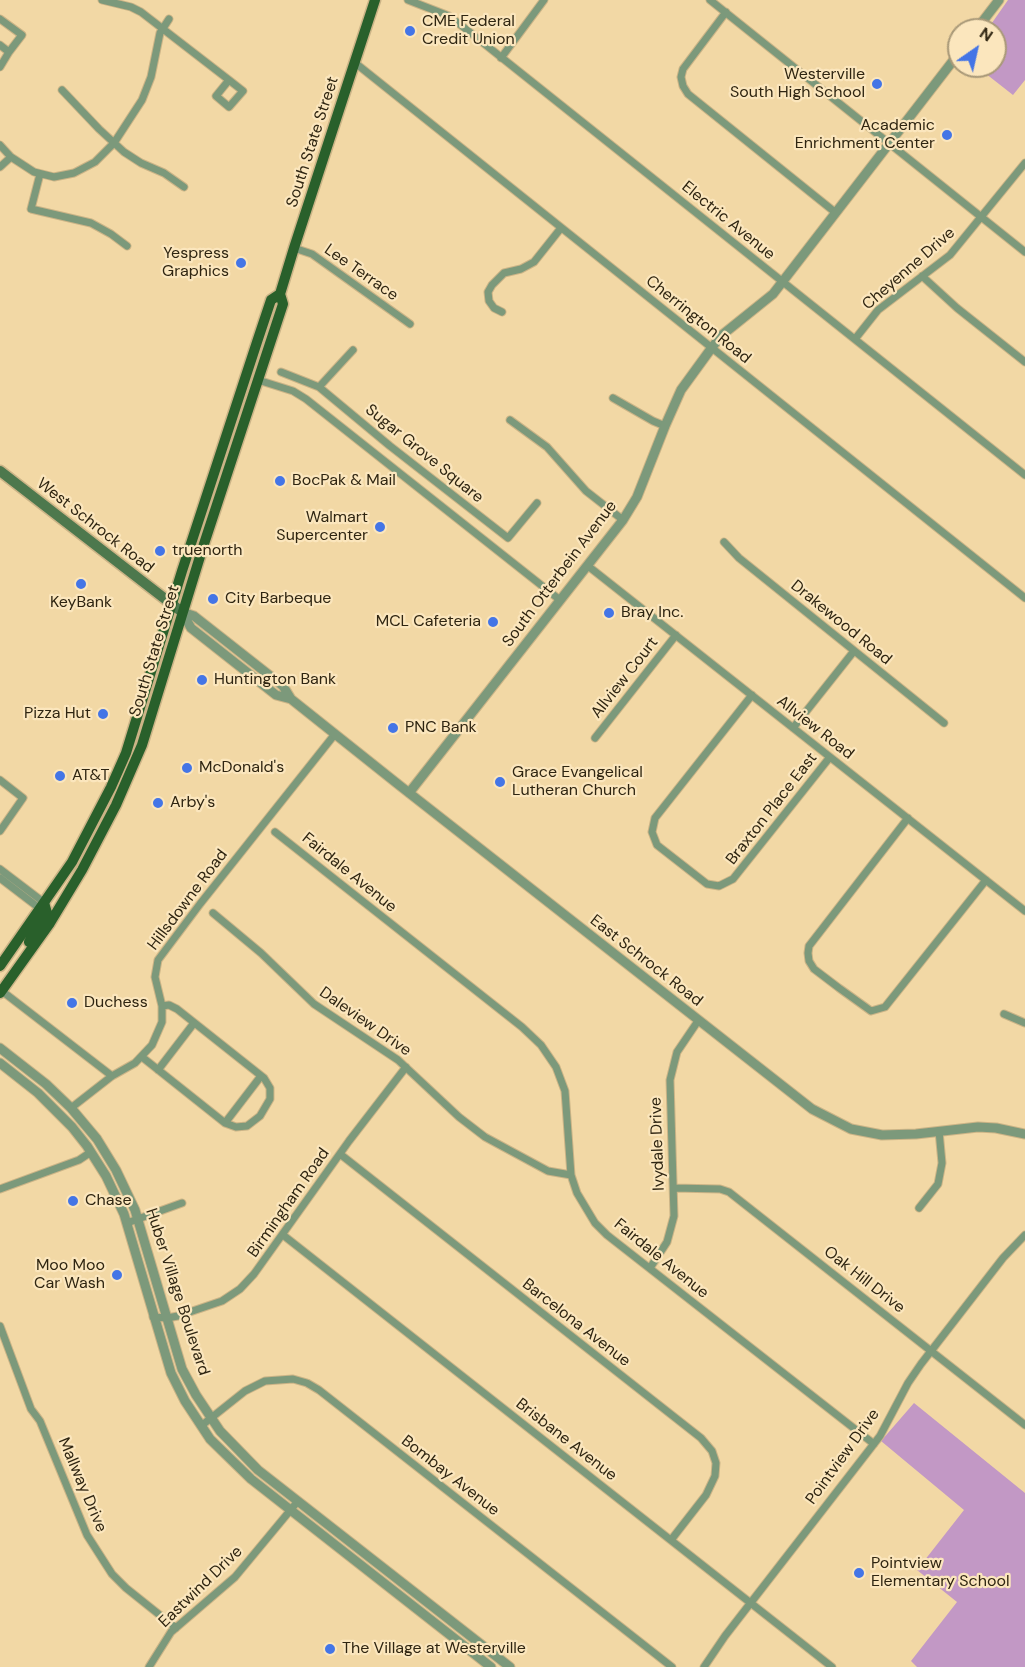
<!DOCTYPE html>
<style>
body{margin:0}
#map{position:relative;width:1025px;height:1667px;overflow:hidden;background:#f2d8a5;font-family:"DM Sans",sans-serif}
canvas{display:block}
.north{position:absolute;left:947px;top:18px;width:60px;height:60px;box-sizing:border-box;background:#fbe6bd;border:2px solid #a99978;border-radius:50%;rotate:34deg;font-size:16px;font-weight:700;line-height:24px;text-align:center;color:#2f2511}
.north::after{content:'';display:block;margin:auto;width:21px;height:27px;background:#4475e6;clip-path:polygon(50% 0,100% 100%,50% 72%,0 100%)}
</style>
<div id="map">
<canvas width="1025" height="1667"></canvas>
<div class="north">N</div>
</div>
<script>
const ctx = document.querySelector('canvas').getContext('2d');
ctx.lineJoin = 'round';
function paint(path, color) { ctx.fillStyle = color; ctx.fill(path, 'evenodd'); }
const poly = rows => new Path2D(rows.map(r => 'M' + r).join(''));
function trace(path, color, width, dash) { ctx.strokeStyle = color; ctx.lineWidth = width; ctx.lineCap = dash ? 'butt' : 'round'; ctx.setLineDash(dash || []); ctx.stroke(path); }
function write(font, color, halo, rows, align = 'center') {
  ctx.font = font + ' "DM Sans",sans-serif'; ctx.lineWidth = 4.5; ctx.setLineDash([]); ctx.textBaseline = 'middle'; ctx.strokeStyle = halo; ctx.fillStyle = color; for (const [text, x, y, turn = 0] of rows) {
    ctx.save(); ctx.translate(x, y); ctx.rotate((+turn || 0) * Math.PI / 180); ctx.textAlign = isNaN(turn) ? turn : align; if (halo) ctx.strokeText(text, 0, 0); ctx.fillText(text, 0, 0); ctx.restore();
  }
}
const green = poly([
 [1008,0,1025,0,1025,80,1013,95,976,66,995,66,995,30,987,30],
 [914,1403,1025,1493,1025,1667,917,1667,911,1661,957,1602,917,1570,964,1510,881,1441]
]);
const minor = poly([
 [102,0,131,7,141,12,229,80],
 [408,0,449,16,462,26,1025,475],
 [710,0,1025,252],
 [726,12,683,69,681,77,683,86,688,94,836,213],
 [0,19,22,35,9,52,0,45],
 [501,58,544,0],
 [354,62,1025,598],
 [0,67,9,52],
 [229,80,243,91,229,107,216,96,229,80],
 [62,90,99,129,124,152,141,163,164,173,184,187],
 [0,145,11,157,34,172,54,177,74,173,95,162,114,143,142,100,151,77,160,33,169,19],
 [0,167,11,157],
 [40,174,31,209,91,223,111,234,127,246],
 [294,248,312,254,410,324],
 [922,276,957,308,1025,362],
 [502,312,494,308,489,301,488,292,492,285,504,273,521,269,534,262,561,228],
 [855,339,878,310,950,255,1025,163],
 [281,372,319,387,390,446,508,538,537,503],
 [258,380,293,391,306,399,560,600],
 [319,387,353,350],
 [613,398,653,421,665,426],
 [510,420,547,447,586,491,623,520],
 [724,542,739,558,944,723],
 [588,566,1025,911],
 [752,695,655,818,652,832,657,845,707,884,719,886,733,879,830,757],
 [793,728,854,651],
 [595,738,676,635],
 [0,780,23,798,0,831],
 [908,818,809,946,808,953,809,961,814,969,839,988,871,1011,885,1007,986,880],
 [275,832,522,1027,541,1045,556,1067,565,1091,571,1175,577,1193,595,1223,607,1235,874,1444],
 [0,869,46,904],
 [0,878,43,911],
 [213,913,261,953,314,1004,398,1060,459,1117,485,1137,548,1171,571,1175],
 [2,991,112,1076],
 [1004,1014,1025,1023],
 [142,1057,225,1123,236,1127,247,1126,260,1116,270,1099,270,1088,264,1078,177,1009,169,1005,162,1006],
 [158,1070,194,1023],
 [71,1108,112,1076,135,1063,152,1045,162,1022,162,1006,155,977,158,960,200,904,335,734],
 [225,1123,261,1076],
 [340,1154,701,1438,712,1451,716,1463,715,1476,706,1495,671,1540],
 [674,1188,720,1189,729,1192,1025,1425],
 [0,1189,79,1160,91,1152],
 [919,1208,938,1184,942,1163,939,1131],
 [127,1223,182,1203],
 [283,1235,832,1667],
 [650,1268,667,1242,674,1216,670,1080,677,1052,698,1021],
 [153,1317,167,1318,178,1316,222,1301,240,1289,254,1274,349,1141,406,1067],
 [0,1326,31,1409,40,1421,87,1535,112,1574,126,1588,176,1628],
 [201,1426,245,1391,265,1381,293,1379,307,1383,319,1390,672,1667],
 [149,1667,171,1632,235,1577,298,1501],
 [704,1667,725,1636,880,1436,908,1383,921,1364,1003,1258,1025,1235]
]);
const tertiary = poly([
 [976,30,999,0],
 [182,612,194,616,283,686,291,699,399,785,812,1109,851,1129,882,1135,916,1134,978,1127,996,1128,1025,1134],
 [182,612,191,628,276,695,291,699],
 [409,793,623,520,637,497,665,426,681,390,713,346,722,335,773,294,959,53],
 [0,1048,46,1084,71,1108,97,1139,116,1170,135,1210,182,1369,196,1395,220,1431,258,1470,510,1667],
 [0,1063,38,1093,72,1127,87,1146,106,1176,124,1214,171,1373,185,1401,210,1439,251,1479,491,1667]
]);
const secondary = poly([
 [0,471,182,612]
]);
const primary = poly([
 [29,942,47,913,44,903],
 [0,966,72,862,111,787,126,753,182,571,257,342,271,300,280,294],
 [0,993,50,923,82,870,116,805,142,745,202,550,283,304,280,294,294,248,375,0]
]);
const markers = [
 [410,31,6,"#4475e6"],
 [877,84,6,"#4475e6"],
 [947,135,6,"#4475e6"],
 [241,263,6,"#4475e6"],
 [280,481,6,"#4475e6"],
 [380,527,6,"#4475e6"],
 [160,551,6,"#4475e6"],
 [81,584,6,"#4475e6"],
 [213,599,6,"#4475e6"],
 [609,613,6,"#4475e6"],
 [493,622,6,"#4475e6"],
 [202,680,6,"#4475e6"],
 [103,714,6,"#4475e6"],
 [393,728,6,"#4475e6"],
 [187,768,6,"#4475e6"],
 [60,776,6,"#4475e6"],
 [500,782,6,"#4475e6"],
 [158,803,6,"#4475e6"],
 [72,1003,6,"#4475e6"],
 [73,1201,6,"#4475e6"],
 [117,1275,6,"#4475e6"],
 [859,1573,6,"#4475e6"],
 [330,1649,6,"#4475e6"]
];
const poiNames = [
 ["CME Federal",422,22],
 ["Credit Union",422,40],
 ["Westerville",865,75,"right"],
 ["South High School",865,93,"right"],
 ["Academic",935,126,"right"],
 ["Enrichment Center",935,144,"right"],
 ["Yespress",229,254,"right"],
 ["Graphics",229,272,"right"],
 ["BocPak & Mail",292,481],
 ["Walmart",368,518,"right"],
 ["Supercenter",368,536,"right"],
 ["truenorth",172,551],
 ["City Barbeque",225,599],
 ["KeyBank",81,603,"center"],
 ["Bray Inc.",621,613],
 ["MCL Cafeteria",481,622,"right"],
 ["Huntington Bank",214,680],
 ["Pizza Hut",91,714,"right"],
 ["PNC Bank",405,728],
 ["McDonald's",199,768],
 ["Grace Evangelical",512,773],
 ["Lutheran Church",512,791],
 ["AT&T",72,776],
 ["Arby's",170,803],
 ["Duchess",84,1003],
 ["Chase",85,1201],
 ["Moo Moo",105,1266,"right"],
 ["Car Wash",105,1284,"right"],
 ["Pointview",871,1564],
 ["Elementary School",871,1582],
 ["The Village at Westerville",342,1649]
];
const streetNames = [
 ["South State Street",313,142,-72],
 ["Electric Avenue",728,221,39],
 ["Cheyenne Drive",909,269,-41],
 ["Lee Terrace",361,273,35],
 ["Cherrington Road",698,320,39],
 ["Sugar Grove Square",424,454,39],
 ["West Schrock Road",95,526,38],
 ["South Otterbein Avenue",560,574,-53],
 ["Drakewood Road",841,623,39],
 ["South State Street",155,651,-73],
 ["Allview Court",625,678,-52],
 ["Allview Road",815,728,38],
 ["Braxton Place East",772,809,-52],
 ["Fairdale Avenue",349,873,39],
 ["Hillsdowne Road",188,900,-53],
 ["East Schrock Road",646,961,38],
 ["Daleview Drive",365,1022,35],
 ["Ivydale Drive",658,1144,-92],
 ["Birmingham Road",289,1203,-55],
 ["Fairdale Avenue",661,1259,39],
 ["Oak Hill Drive",864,1280,38],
 ["Huber Village Boulevard",177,1292,72],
 ["Barcelona Avenue",576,1323,38],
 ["Brisbane Avenue",566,1440,38],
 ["Pointview Drive",843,1457,-54],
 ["Bombay Avenue",450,1476,38],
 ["Mallway Drive",82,1485,67],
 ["Eastwind Drive",201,1587,-44]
];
paint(green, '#c298c5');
trace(minor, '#cbb487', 9);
trace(tertiary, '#cbb487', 11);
trace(secondary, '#cbb487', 13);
trace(primary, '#cbb487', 13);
trace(minor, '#7c997b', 7);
trace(tertiary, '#7c997b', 9);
trace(secondary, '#4d784d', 10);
trace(primary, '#29602b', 10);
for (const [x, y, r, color] of markers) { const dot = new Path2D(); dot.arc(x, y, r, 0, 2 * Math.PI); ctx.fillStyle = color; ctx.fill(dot); trace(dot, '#fbe6bd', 2); }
write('16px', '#2f2511', '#fbe6bd', poiNames, 'left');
write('16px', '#2f2511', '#fbe6bd', streetNames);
</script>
